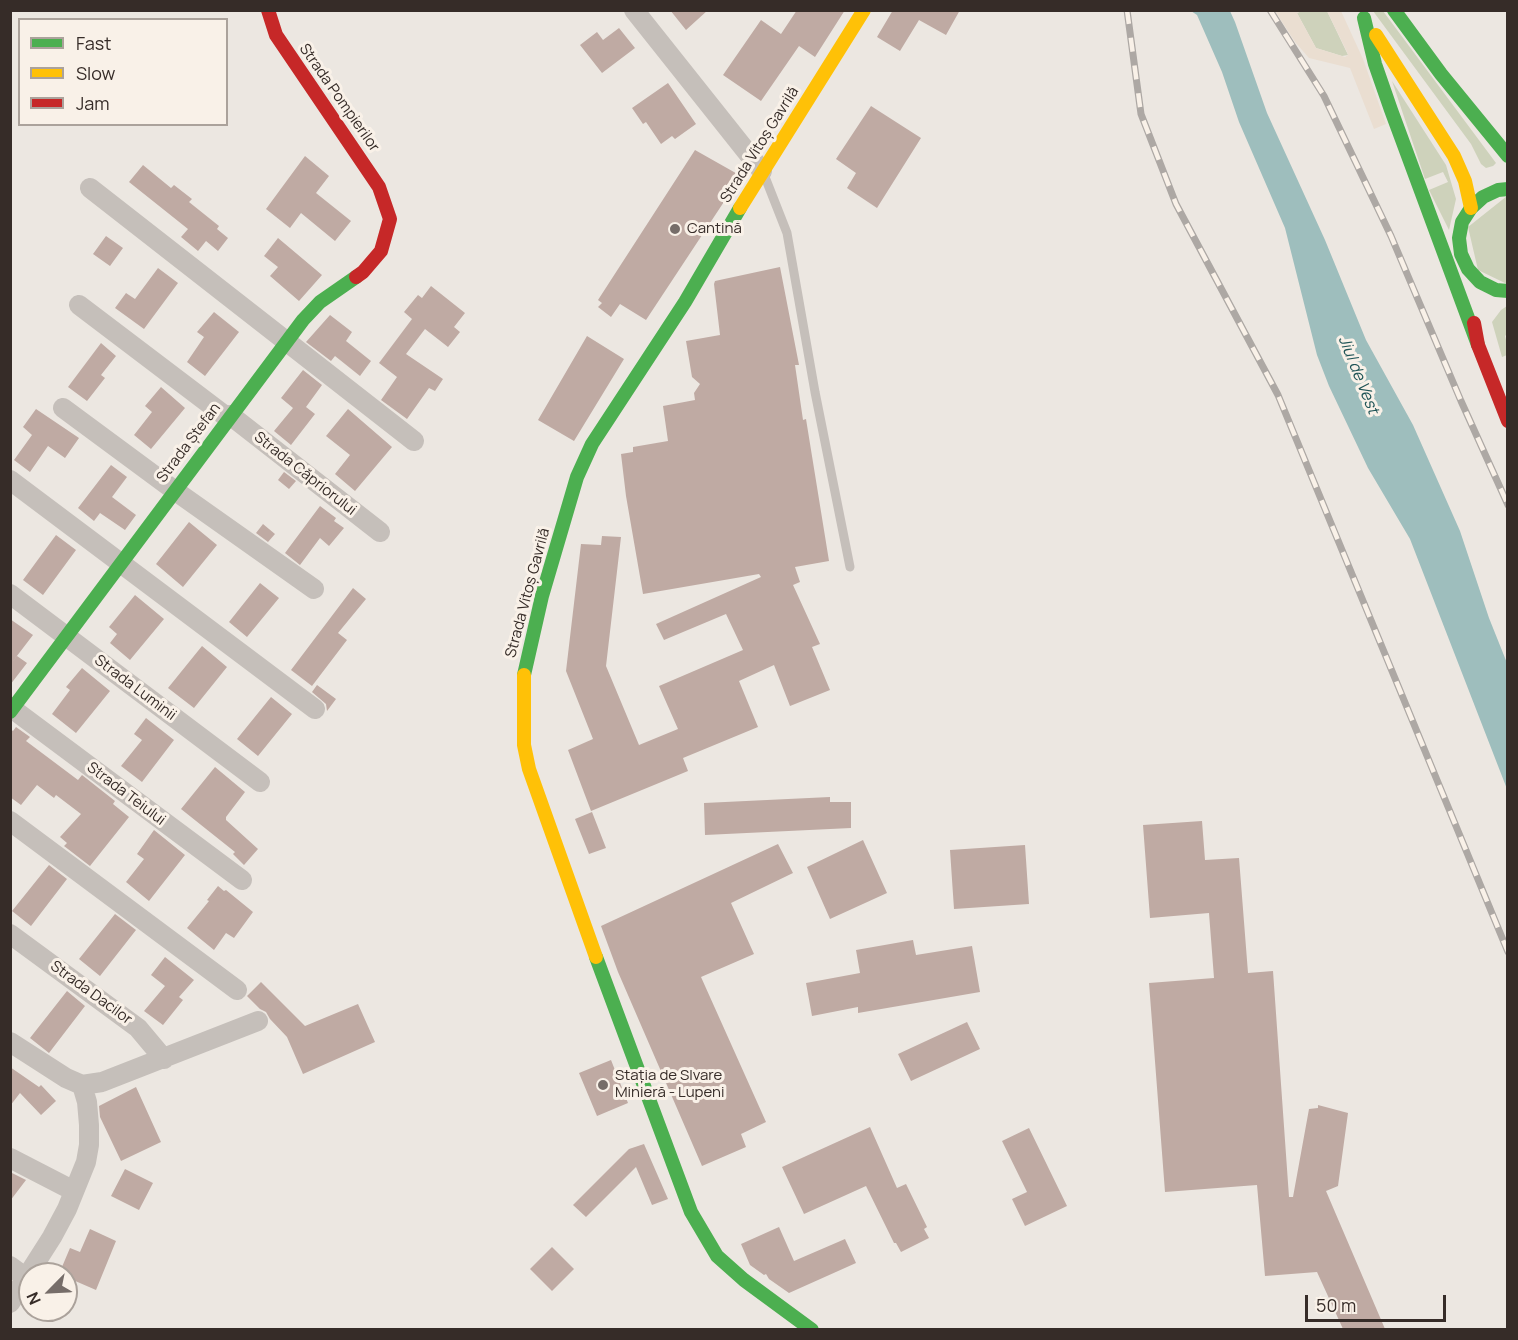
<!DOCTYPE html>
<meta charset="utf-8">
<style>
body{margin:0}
#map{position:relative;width:1518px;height:1340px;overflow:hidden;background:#ece7e1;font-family:Manrope,sans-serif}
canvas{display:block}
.frame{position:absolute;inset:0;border:12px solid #362c28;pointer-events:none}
.legend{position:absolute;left:18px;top:18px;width:210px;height:108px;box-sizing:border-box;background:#f9f1e8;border:2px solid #aba29b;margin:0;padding:8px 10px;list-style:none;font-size:18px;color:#362c28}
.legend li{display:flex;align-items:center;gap:12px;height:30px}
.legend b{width:30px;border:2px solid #aba29b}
.north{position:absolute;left:18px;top:1262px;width:60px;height:60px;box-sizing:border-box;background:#f9f1e8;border:2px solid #aba29b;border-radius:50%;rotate:246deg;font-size:16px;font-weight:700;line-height:24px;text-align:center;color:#362c28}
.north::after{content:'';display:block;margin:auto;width:21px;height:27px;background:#766d69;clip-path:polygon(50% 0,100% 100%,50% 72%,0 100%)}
.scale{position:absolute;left:1305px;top:1295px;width:141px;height:27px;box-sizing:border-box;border:3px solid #362c28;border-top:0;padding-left:8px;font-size:18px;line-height:21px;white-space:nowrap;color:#362c28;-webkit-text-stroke:4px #f9f1e8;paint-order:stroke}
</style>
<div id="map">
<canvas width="1518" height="1340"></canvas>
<div class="frame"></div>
<ul class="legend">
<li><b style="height:8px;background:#4caf50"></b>Fast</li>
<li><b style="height:8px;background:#ffc107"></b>Slow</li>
<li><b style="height:8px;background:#c62828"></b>Jam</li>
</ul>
<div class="north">N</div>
<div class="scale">50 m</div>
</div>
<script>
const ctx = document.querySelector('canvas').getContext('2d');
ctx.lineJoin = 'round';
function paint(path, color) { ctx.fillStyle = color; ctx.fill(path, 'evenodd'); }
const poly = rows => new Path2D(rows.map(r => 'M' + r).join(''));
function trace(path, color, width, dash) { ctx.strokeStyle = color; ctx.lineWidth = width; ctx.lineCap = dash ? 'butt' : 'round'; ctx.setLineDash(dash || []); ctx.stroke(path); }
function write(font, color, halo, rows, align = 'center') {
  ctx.font = font + ' Manrope,sans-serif'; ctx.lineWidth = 6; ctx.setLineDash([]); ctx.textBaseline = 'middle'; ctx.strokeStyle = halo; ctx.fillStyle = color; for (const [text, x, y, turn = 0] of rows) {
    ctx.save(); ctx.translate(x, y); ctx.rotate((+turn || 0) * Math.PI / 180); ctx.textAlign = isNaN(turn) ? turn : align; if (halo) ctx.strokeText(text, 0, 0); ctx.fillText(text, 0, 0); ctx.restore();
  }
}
const green = poly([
 [1302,11,1327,11,1348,55,1342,56,1316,48,1297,13],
 [1373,11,1383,11,1496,163,1493,166,1486,168,1481,164,1471,144],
 [1392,81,1446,165,1456,199,1449,230,1429,190,1448,182,1443,172,1425,179],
 [1507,196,1507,284,1478,270,1468,227],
 [1507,306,1507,334,1505,336,1507,344,1507,355,1502,357,1492,322,1501,310]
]);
const plaza = poly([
 [1275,11,1302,11,1297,13,1316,48,1345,57,1348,55,1347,52,1327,11,1341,11,1363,59,1386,124,1374,129,1350,68,1309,58,1295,42]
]);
const water = poly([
 [1191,11,1230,11,1235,22,1267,113,1325,240,1366,340,1413,425,1460,531,1489,618,1507,663,1507,789,1410,539,1368,468,1329,386,1317,355,1285,228,1239,122,1222,72,1197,15]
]);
const building = poly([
 [670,10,708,10,686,30],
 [797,10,845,10,815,57,799,46,761,101,723,75,761,20,781,34],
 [893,10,960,10,946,35,919,20,900,51,877,37],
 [619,28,635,48,602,73,580,45,597,32,603,40],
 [668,83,696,124,675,139,672,136,661,144,646,122,643,124,632,108],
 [871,106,921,138,877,208,847,188,856,173,836,159],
 [695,150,741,176,646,320,620,304,611,317,598,307,602,303,598,300],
 [305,156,329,176,316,193,351,221,335,241,301,213,290,228,266,209],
 [143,165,171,188,174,185,192,199,189,202,219,226,217,229,228,238,218,251,206,241,198,251,181,237,188,229,129,182],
 [106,236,123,248,110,266,93,254],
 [278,238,322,275,299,301,270,276,278,267,264,256],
 [780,267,799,365,795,365,803,420,806,419,829,561,795,567,800,582,793,585,820,644,812,647,830,690,790,706,774,665,739,681,758,727,683,758,688,771,591,811,568,750,593,739,566,671,581,544,601,545,602,536,621,537,606,666,639,745,678,729,659,686,743,650,726,614,664,640,656,624,761,577,759,574,643,594,626,496,621,454,633,452,633,447,668,441,663,406,695,400,694,393,700,384,692,377,686,341,720,335,714,284,715,281],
 [158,268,178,283,144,329,115,308,126,293,135,299],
 [431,286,465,313,454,327,460,332,448,347,425,329,406,354,443,379,435,391,429,388,407,419,381,400,397,377,379,363,412,319,404,312,418,295,422,298],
 [214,312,239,332,205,376,187,362,204,337,197,332],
 [330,315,352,332,346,341,371,361,360,376,335,356,331,361,306,342],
 [587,336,624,359,574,441,538,420],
 [101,343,116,356,101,375,105,378,87,401,68,387],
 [303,370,322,385,306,407,315,414,291,445,274,431,293,408,281,398],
 [161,387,185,408,151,449,134,435,152,412,145,406],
 [36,409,79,438,65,458,48,446,30,472,14,460,32,435,23,427],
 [348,409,392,447,355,491,335,474,350,455,326,436],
 [111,465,127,477,112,497,136,515,125,530,100,513,94,521,78,508],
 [284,472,296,481,289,489,278,480],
 [320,506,336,518,334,521,344,528,329,546,320,538,300,565,285,553],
 [189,522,217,545,183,587,156,564],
 [263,524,275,534,268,542,256,533],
 [56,535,76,550,43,595,23,580],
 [260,583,279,598,247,637,229,622],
 [353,588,366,599,338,633,347,640,312,686,291,670],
 [135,595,164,619,130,660,110,643,117,634,109,627],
 [10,619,33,635,10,665],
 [202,646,227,667,194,708,168,688],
 [17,656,27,663,10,685,10,665],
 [82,668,110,691,76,733,52,714,70,690,66,687],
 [317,685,336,699,327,711,326,704,312,692],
 [271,697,292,714,258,756,237,739],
 [146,718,174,740,142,782,121,766,142,740,134,734],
 [16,727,30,737,26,741,78,780,82,775,115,801,113,804,129,817,90,866,64,846,67,843,60,837,81,814,56,795,54,798,37,785,21,805,10,797,10,729,13,731],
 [215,767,245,792,226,817,226,820,258,849,244,865,233,854,235,852,181,809],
 [830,797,830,802,851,802,851,828,705,835,704,803],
 [592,812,606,848,589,854,575,819],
 [1202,821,1205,860,1239,858,1248,973,1273,971,1289,1197,1293,1197,1309,1109,1318,1108,1318,1105,1348,1113,1338,1186,1326,1191,1385,1329,1343,1329,1317,1272,1265,1276,1257,1185,1165,1192,1149,983,1214,978,1209,913,1150,918,1143,825],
 [154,830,185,855,149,901,126,882,144,859,137,854],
 [863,840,887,893,830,919,807,867],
 [778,844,793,873,731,903,754,954,701,977,766,1122,741,1134,746,1147,702,1166,618,972,601,926],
 [1025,845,1029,904,954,909,950,850],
 [49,865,67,879,31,926,12,911],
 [218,886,224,891,226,890,253,912,234,938,226,933,214,950,187,928,209,901,207,900],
 [115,914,136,930,100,976,79,959],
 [913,940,916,955,972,946,980,992,858,1013,858,1007,812,1016,806,983,860,973,856,950],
 [165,957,194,980,179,997,183,1000,163,1025,144,1011,165,986,151,975],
 [261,982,305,1026,358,1004,375,1042,303,1074,287,1037,270,1019,266,1012,260,1009,247,996],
 [67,991,85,1006,49,1053,30,1038],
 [967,1022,980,1049,911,1081,898,1054],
 [611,1060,628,1103,597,1116,579,1073],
 [10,1067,39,1087,41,1085,56,1101,41,1115,20,1093,10,1106],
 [136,1087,161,1142,121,1161,100,1117,99,1106],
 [870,1127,897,1188,906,1184,927,1227,924,1229,929,1238,901,1252,896,1243,894,1243,866,1186,804,1214,782,1167],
 [1029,1128,1067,1206,1025,1226,1012,1199,1027,1192,1002,1141],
 [644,1144,668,1199,652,1205,636,1167,586,1217,573,1205,629,1149],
 [125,1169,153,1183,139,1210,111,1196],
 [10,1172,26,1180,10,1201],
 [779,1227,794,1261,845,1239,856,1263,789,1293,769,1279,766,1274,764,1275,750,1265,741,1244],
 [90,1229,116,1241,96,1290,66,1277,66,1274,59,1274,70,1248,80,1252],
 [552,1247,574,1269,552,1291,530,1269]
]);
const lane = poly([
 [765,177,787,233,815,392,850,567]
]);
const street = poly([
 [634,10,762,171],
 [90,188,414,441],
 [79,305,228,418],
 [63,408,174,490,314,589],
 [230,415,380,532],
 [10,480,315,709],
 [10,594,260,782],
 [10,707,242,880],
 [10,821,237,990],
 [10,934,138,1028,164,1059],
 [10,1042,66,1078,82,1085,102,1082,258,1021],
 [10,1158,74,1191],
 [10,1266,25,1277],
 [10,1303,52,1237,67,1209,86,1162,89,1145,89,1125,87,1102,82,1085]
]);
const fast = poly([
 [1394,10,1441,74,1508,156],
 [1364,18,1375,64,1391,110,1478,345],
 [1508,189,1498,190,1483,197,1471,208,1462,222,1459,238,1461,254,1468,269,1480,282,1496,290,1508,291],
 [524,675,542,596,577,477,592,444,685,302,740,208],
 [10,712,303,320,320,302,356,277],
 [596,957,691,1212,717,1256,744,1280,812,1330]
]);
const slow = poly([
 [1376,35,1454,156,1465,181,1471,208],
 [740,208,864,10],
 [524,675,524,745,529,769,596,957]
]);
const jam = poly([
 [268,10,276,35,379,187,390,219,381,251,363,272,356,277],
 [1474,323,1478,345,1508,421]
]);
const rail = poly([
 [1127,10,1141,114,1176,204,1278,395,1508,952],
 [1270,10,1324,96,1391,236,1461,401,1508,505]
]);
const markers = [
 [675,229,6,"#766d69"],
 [603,1085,6,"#766d69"]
];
const streetNames = [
 ["Strada Pompierilor",339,98,55],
 ["Strada Vitoș Gavrilă",760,145,-58],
 ["Strada Ștefan",189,443,-53],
 ["Strada Căpriorului",305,474,38],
 ["Strada Vitoș Gavrilă",528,593,-75],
 ["Strada Luminii",135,688,37],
 ["Strada Teiului",126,794,37],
 ["Strada Dacilor",91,993,36]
];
const poiNames = [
 ["Cantină",687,229],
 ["Stația de Slvare",615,1076],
 ["Minieră - Lupeni",615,1093]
];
const waterNames = [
 ["Jiul de Vest",1358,375,68]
];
paint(green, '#ced2bb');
paint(plaza, '#eaded1');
paint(water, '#9ebebd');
paint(building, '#bfaaa3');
trace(lane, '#c5bfba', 9);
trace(street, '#c5bfba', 20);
trace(fast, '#4caf50', 14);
trace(slow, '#ffc107', 14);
trace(jam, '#c62828', 14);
trace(rail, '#ada8a4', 7);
trace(rail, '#f9f1e8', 4.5, [14]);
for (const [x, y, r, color] of markers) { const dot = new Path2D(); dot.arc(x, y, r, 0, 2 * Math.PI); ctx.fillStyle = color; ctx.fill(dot); trace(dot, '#f9f1e8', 2); }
write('15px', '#362c28', '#f9f1e8', streetNames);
write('15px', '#362c28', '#f9f1e8', poiNames, 'left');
write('italic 16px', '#1f5456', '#f9f1e8', waterNames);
</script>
